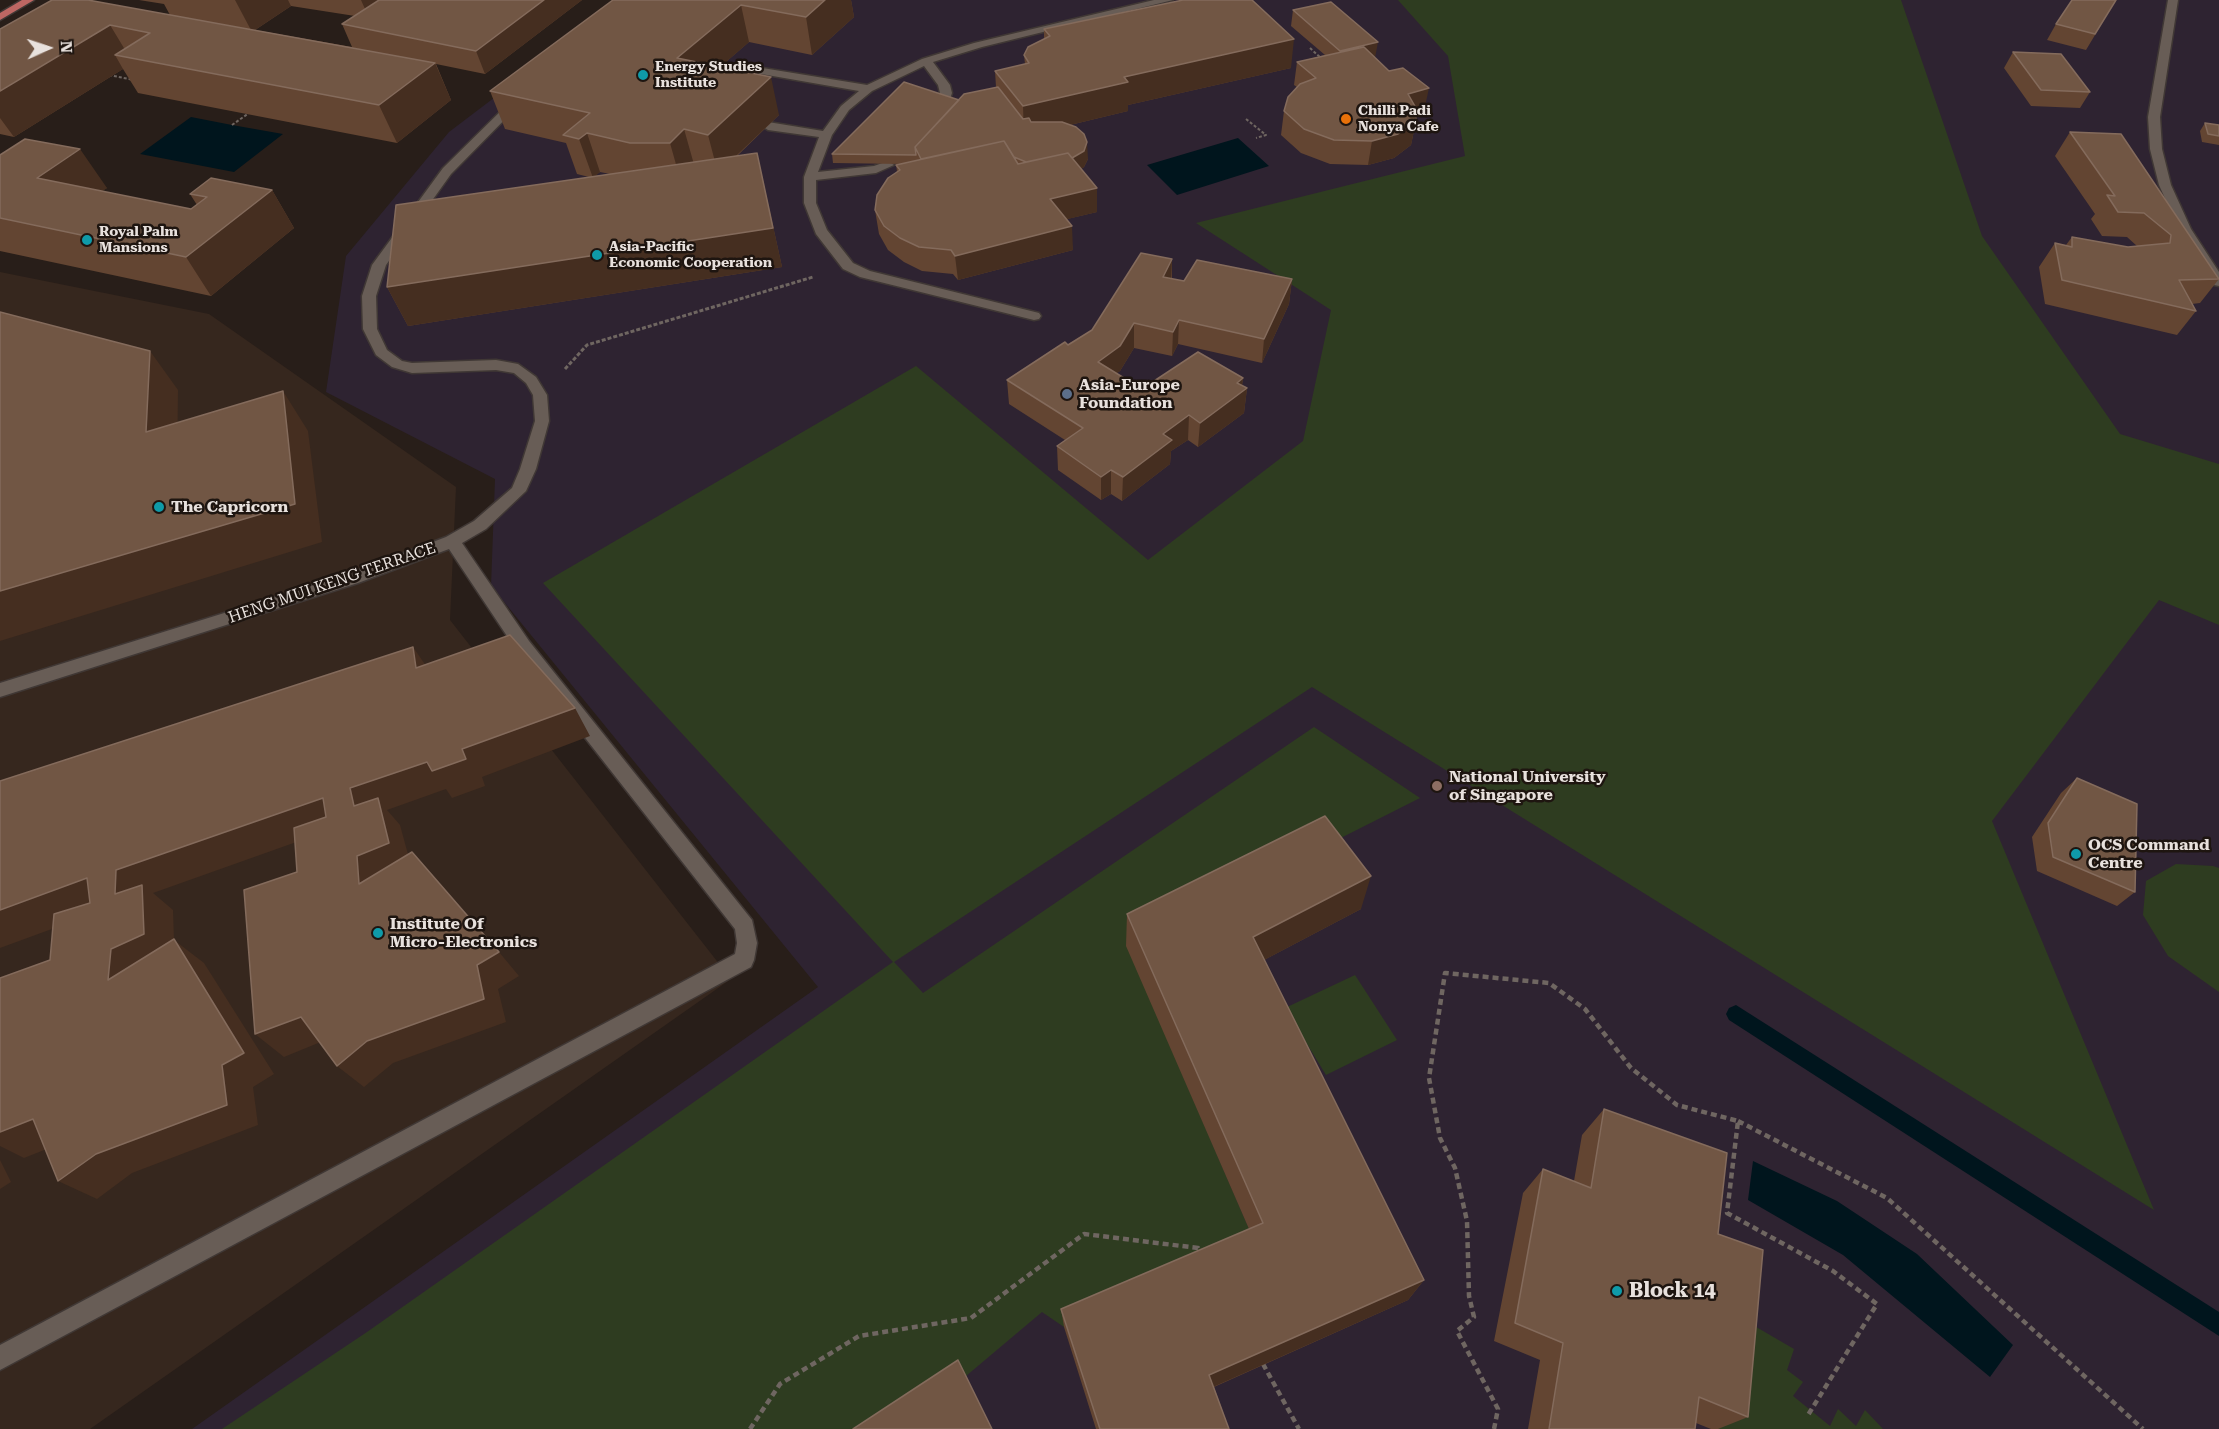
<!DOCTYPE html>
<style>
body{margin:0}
#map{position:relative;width:2219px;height:1429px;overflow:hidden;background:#281e19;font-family:"Roboto Serif",serif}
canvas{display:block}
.north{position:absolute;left:18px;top:18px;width:60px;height:60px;-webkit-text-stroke:4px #1e1510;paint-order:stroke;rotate:87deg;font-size:16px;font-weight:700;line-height:24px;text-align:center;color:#e8e1dd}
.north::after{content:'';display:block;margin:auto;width:21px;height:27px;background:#e8e1dd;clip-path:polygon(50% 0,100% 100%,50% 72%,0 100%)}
</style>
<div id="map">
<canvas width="2219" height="1429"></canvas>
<div class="north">N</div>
</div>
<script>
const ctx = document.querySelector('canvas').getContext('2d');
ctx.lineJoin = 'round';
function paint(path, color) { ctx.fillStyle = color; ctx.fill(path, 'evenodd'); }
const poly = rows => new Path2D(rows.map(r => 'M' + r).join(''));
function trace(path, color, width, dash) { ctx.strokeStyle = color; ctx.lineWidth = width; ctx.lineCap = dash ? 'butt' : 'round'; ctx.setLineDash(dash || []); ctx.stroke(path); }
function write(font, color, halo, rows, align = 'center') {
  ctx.font = font + ' "Roboto Serif",serif'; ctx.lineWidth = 5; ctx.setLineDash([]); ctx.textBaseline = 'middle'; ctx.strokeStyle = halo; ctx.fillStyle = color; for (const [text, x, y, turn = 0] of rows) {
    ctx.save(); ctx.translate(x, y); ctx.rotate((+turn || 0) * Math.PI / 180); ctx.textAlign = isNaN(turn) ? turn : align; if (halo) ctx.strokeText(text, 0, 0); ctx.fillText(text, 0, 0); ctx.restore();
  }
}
const built = poly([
 [0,272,209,314,456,487,450,620,731,979,90,1429,0,1429]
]);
const education = poly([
 [623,0,2219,0,2219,1429,192,1429,818,987,491,586,495,479,326,392,346,256,449,132]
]);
const green = poly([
 [1398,0,1901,0,1982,236,2120,434,2219,464,2219,625,2159,600,1992,821,2154,1210,1312,687,894,962,923,993,1314,727,1420,798,1127,946,1256,1245,1064,1327,1042,1312,966,1376,886,1429,222,1429,367,1332,893,962,543,583,916,366,1148,560,1303,441,1331,310,1196,223,1465,156,1448,56],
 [2176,864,2213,866,2219,868,2219,992,2168,956,2143,915,2146,881],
 [1355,975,1397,1040,1326,1075,1285,1008],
 [1727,1310,1794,1349,1787,1370,1803,1382,1793,1396,1830,1426,1838,1409,1856,1426,1865,1410,1883,1429,1715,1429]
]);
const water = poly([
 [191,117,232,125,283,134,234,172,140,154],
 [1238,138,1269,166,1177,195,1147,165],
 [1753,1161,1837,1201,1917,1254,2013,1345,1990,1377,1843,1255,1748,1200]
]);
const stream = poly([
 [1736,1005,2219,1312,2219,1336,1729,1020,1726,1014,1729,1008,1736,1005]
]);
const pathFar2 = poly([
 [1310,48,1323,60],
 [109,75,134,80],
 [1246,119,1266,135,1256,138],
 [232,125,249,113]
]);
const pathFar1 = poly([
 [565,369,587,345,813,277]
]);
const path = poly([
 [1738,1121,1887,1198,2143,1429],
 [1263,1364,1299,1429],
 [750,1429,780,1384,859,1336,971,1318,1084,1234,1198,1248,1201,1253],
 [1494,1429,1498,1409,1457,1331,1474,1317,1469,1296,1467,1221,1455,1168,1440,1138,1429,1078,1445,973,1549,983,1585,1009,1631,1068,1677,1105,1738,1121,1727,1213,1833,1271,1877,1304,1808,1415]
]);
const minor = poly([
 [1154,0,1173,0,982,47,933,62,950,85,952,93,948,105,940,105,938,103,940,93,938,85,924,66,872,91,849,110,832,135,818,172,874,166,888,161,894,165,876,173,816,180,816,203,827,230,853,263,870,271,1039,313,1041,316,1039,319,1034,320,860,277,843,269,816,234,804,203,804,177,819,137,768,130,762,126,768,122,823,131,841,106,859,91,744,71,723,74,708,84,702,81,716,69,744,65,867,85,922,59,974,43,1154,0],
 [2168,0,2178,0,2160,117,2162,149,2171,185,2191,229,2219,272,2219,286,2214,285,2179,229,2159,185,2150,149,2148,117,2168,0],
 [517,98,521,99,521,103,451,174,386,265,376,296,377,329,387,350,402,361,412,363,496,360,518,364,536,377,547,395,549,421,536,469,526,491,486,529,462,543,529,641,752,920,757,943,754,960,751,967,0,1370,0,1345,735,954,737,943,735,929,517,651,449,549,358,583,0,697,0,683,346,575,446,537,474,521,512,488,520,469,535,421,533,395,526,383,514,373,496,370,412,373,392,367,376,355,363,329,362,296,372,265,443,168,513,99,517,98]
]);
const major = poly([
 [22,0,34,0,0,20,0,13,22,0]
]);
const wall = poly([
 [139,0,582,0,485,74,436,64,451,100,397,143,138,93,123,69,14,137,0,134,0,29,170,15,164,4],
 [291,6,355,16,342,24,352,47,255,30],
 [613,0,851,0,854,17,812,55,749,42,720,67,779,115,737,156,757,153,782,267,408,326,387,287,589,177,577,174,566,143,505,129,490,91],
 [600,172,610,174,594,176],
 [2116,0,2086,50,2047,40,2056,24],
 [1293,10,1375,58,1424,111,1416,113,1416,121,1411,145,1394,158,1368,165,1330,164,1301,153,1281,135,1284,111,1297,87,1294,85,1297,62,1325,55,1291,26],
 [1044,29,1291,68,1128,105,1128,111,1070,125,1088,159,1084,167,1081,169,1097,212,1067,219,1073,250,958,280,953,274,922,271,904,262,888,250,879,234,875,210,897,171,896,165,902,164,833,163,832,154,959,100,996,87,995,71,1025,64,1024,55,1044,39],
 [2013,52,2090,92,2080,108,2031,106,2004,68],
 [2205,123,2219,125,2219,145,2202,142,2200,131],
 [2070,132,2219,279,2200,303,2192,304,2196,311,2177,335,2045,304,2039,267,2055,243,2066,245,2072,237,2128,247,2137,246,2127,237,2102,236,2091,219,2095,214,2055,156],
 [0,155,107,188,101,191,191,209,197,205,190,194,272,190,294,228,211,296,0,251],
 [1172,259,1172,279,1184,281,1292,279,1289,304,1262,363,1178,344,1172,356,1134,348,1120,371,1116,373,1142,389,1243,378,1242,386,1247,388,1244,413,1198,447,1188,440,1171,451,1170,464,1122,501,1111,494,1101,500,1058,470,1057,446,1065,440,1009,404,1007,380,1092,330],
 [2077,778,2135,892,2117,906,2037,871,2032,837,2061,793],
 [1361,909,1264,960,1424,1280,1408,1300,1214,1387,1229,1429,1096,1429,1064,1327,1061,1309,1249,1229,1126,946,1127,914],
 [1604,1109,1718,1234,1748,1417,1718,1429,1711,1429,1696,1423,1695,1429,1528,1429,1540,1360,1494,1341,1523,1193,1543,1169,1574,1181,1582,1135]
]);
const shadedWall = poly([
 [235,0,288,0,291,6,252,32],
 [361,0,393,0,369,18],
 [544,0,582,0,485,74,476,51],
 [825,0,851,0,854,17,812,55,806,17],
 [741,5,749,42,687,96,677,58],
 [110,25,130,58,115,55,123,69,14,137,0,118,0,91],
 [1294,39,1291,68,1128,105,1128,111,1024,136,1023,106,1124,77],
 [1378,42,1375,58,1338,67,1340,51],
 [435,63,451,100,397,143,379,105],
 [771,77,779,115,718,173,708,135],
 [1429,88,1424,111,1404,117,1408,94],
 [1416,121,1411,145,1394,158,1368,165,1372,141],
 [684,129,695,168,681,182,670,143],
 [587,133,600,172,593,178,579,139],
 [1087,142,1088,159,1084,167,1069,177,1045,181],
 [80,149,107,188,65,217,37,178],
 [757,153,782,267,408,326,387,287],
 [1097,188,1097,212,1051,223,1050,199],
 [272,190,294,228,211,296,186,257],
 [1072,226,1073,250,958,280,955,256],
 [1172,259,1171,284,1163,277],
 [1292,279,1289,304,1262,363,1264,339],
 [1179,320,1178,344,1172,356,1173,332],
 [1134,323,1134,348,1120,371,1098,386,1098,362],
 [150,351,178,390,177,472,146,432],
 [1243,378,1241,392,1247,388,1244,413,1198,447,1200,423,1237,383],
 [283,391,308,431,322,542,0,641,0,591],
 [1189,415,1188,440,1171,451,1170,464,1122,501,1123,477,1163,434],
 [1111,470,1111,494,1101,500,1101,477],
 [413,647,433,676,416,668],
 [575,708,590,736,482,777,485,786,452,798,446,789,387,810,400,825,412,869,359,884,354,806,350,788,462,749],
 [323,798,347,824,153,893,173,910,174,940,204,963,274,1074,253,1087,258,1125,132,1173,97,1199,58,1181,108,980,116,870],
 [1371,876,1361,909,1247,969,1253,937],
 [87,878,120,904,0,948,0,910],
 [499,952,519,976,498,989,506,1022,393,1063,364,1087,337,1066,367,1041,477,965],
 [301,1017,328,1039,284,1057,255,1034],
 [33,1119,72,1139,24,1158,0,1146,0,1132],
 [0,1160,11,1182,0,1189],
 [1424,1280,1408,1300,1204,1391,1209,1375]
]);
const building = poly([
 [52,0,88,0,435,63,379,105,115,55,150,33,110,25,0,91,0,29,52,0],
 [379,0,544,0,476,51,342,24,379,0],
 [613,0,825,0,806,17,741,5,677,58,771,77,708,135,684,129,670,143,630,143,587,133,579,139,563,135,590,113,490,91,613,0],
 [1183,0,1252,0,1294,39,1124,77,1128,82,1023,106,995,71,1029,63,1024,55,1028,47,1050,36,1044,29,1183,0],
 [2072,0,2116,0,2095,34,2056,24,2072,0],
 [1331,2,1378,42,1340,51,1293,10,1331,2],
 [1364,47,1389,71,1403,68,1429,88,1408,94,1416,108,1416,121,1398,134,1372,141,1334,140,1304,129,1284,111,1288,97,1300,84,1316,78,1297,62,1364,47],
 [2013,52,2061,54,2090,92,2041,90,2013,52],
 [904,82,959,100,915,147,916,155,832,154,904,82],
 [998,87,1023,119,1029,118,1031,122,1062,122,1076,127,1084,134,1087,142,1084,151,1072,158,1068,153,1026,162,1014,157,1004,141,921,159,915,147,964,94,998,87],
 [2205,123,2219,125,2219,136,2208,134,2205,123],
 [2070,132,2121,134,2219,279,2179,280,2196,311,2062,280,2055,243,2072,247,2072,237,2128,247,2170,243,2171,235,2144,213,2118,212,2107,195,2115,196,2070,132],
 [25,139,80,149,37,178,191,209,207,197,190,194,211,178,272,190,186,257,0,218,0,155,25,139],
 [1004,141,1018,164,1068,153,1097,188,1050,199,1072,226,955,256,951,250,919,247,900,238,884,226,875,210,877,195,888,178,900,170,896,165,1004,141],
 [757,153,773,228,387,287,396,205,757,153],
 [1141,253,1172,259,1163,277,1184,281,1197,260,1292,279,1264,339,1179,320,1173,332,1134,323,1120,346,1098,362,1142,389,1198,352,1243,378,1237,383,1247,388,1200,423,1189,415,1163,434,1172,440,1123,477,1111,470,1101,477,1057,446,1083,428,1007,380,1065,342,1068,345,1092,330,1141,253],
 [0,312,150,351,146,432,283,391,295,504,0,591,0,312],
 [510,635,575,708,462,749,466,759,432,771,427,762,350,788,354,806,378,798,389,843,357,856,359,884,412,852,499,952,477,965,484,999,367,1041,337,1066,301,1017,255,1034,244,890,297,872,294,828,326,817,323,798,116,870,115,894,142,885,144,934,111,949,108,980,174,939,244,1053,222,1065,227,1105,96,1154,58,1181,33,1119,0,1132,0,978,50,960,54,914,90,903,87,878,0,910,0,781,413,647,416,668,510,635],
 [2077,778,2137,804,2135,892,2053,857,2048,823,2077,778],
 [1325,816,1371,876,1253,937,1424,1280,1209,1375,1229,1429,1100,1429,1061,1309,1263,1223,1127,914,1325,816],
 [1604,1109,1727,1153,1718,1234,1763,1250,1748,1417,1699,1397,1695,1429,1549,1429,1563,1343,1515,1323,1543,1169,1591,1188,1604,1109],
 [958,1360,992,1429,853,1429,958,1360]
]);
const markers = [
 [643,75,6,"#0f9aa8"],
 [1346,119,6,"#e8710a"],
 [87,240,6,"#0f9aa8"],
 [597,255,6,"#0f9aa8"],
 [1067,394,6,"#5c6f8a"],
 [159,507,6,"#0f9aa8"],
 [1437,786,6,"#8d6e63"],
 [2076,854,6,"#0f9aa8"],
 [378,933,6,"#0f9aa8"],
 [1617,1291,6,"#0f9aa8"]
];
const farPoinames = [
 ["Energy Studies",655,67],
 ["Institute",655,83],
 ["Chilli Padi",1358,111],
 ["Nonya Cafe",1358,127],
 ["Royal Palm",99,232],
 ["Mansions",99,248],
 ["Asia-Pacific",609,247],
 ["Economic Cooperation",609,263]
];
const poiNames = [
 ["Asia-Europe",1079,385],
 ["Foundation",1079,403],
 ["The Capricorn",171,507],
 ["National University",1449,777],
 ["of Singapore",1449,795],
 ["OCS Command",2088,845],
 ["Centre",2088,863],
 ["Institute Of",390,924],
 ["Micro-Electronics",390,942]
];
const streetNames = [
 ["HENG MUI KENG TERRACE",332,583,-19]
];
const nearPoinames = [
 ["Block 14",1629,1291]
];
paint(built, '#36271e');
paint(education, '#2e2331');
paint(green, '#2e3c20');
paint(water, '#00151d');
paint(stream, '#00151d');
trace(minor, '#403835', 3);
trace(major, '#403835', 3);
trace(pathFar2, '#6f6661', 2, [3, 2]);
trace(pathFar1, '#6f6661', 3, [4, 2]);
trace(path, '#6f6661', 4.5, [6, 4]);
paint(minor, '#685d56');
paint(major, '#be6763');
paint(wall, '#634532');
paint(shadedWall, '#452e20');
paint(building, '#715644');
trace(building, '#846b5c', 1.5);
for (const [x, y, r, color] of markers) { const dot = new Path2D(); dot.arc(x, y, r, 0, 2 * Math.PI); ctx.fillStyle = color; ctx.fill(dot); trace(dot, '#1e1510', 2); }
write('bold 14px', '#e8e1dd', '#1e1510', farPoinames, 'left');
write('bold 16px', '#e8e1dd', '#1e1510', poiNames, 'left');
write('16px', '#e8e1dd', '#1e1510', streetNames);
write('bold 20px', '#e8e1dd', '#1e1510', nearPoinames, 'left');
</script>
